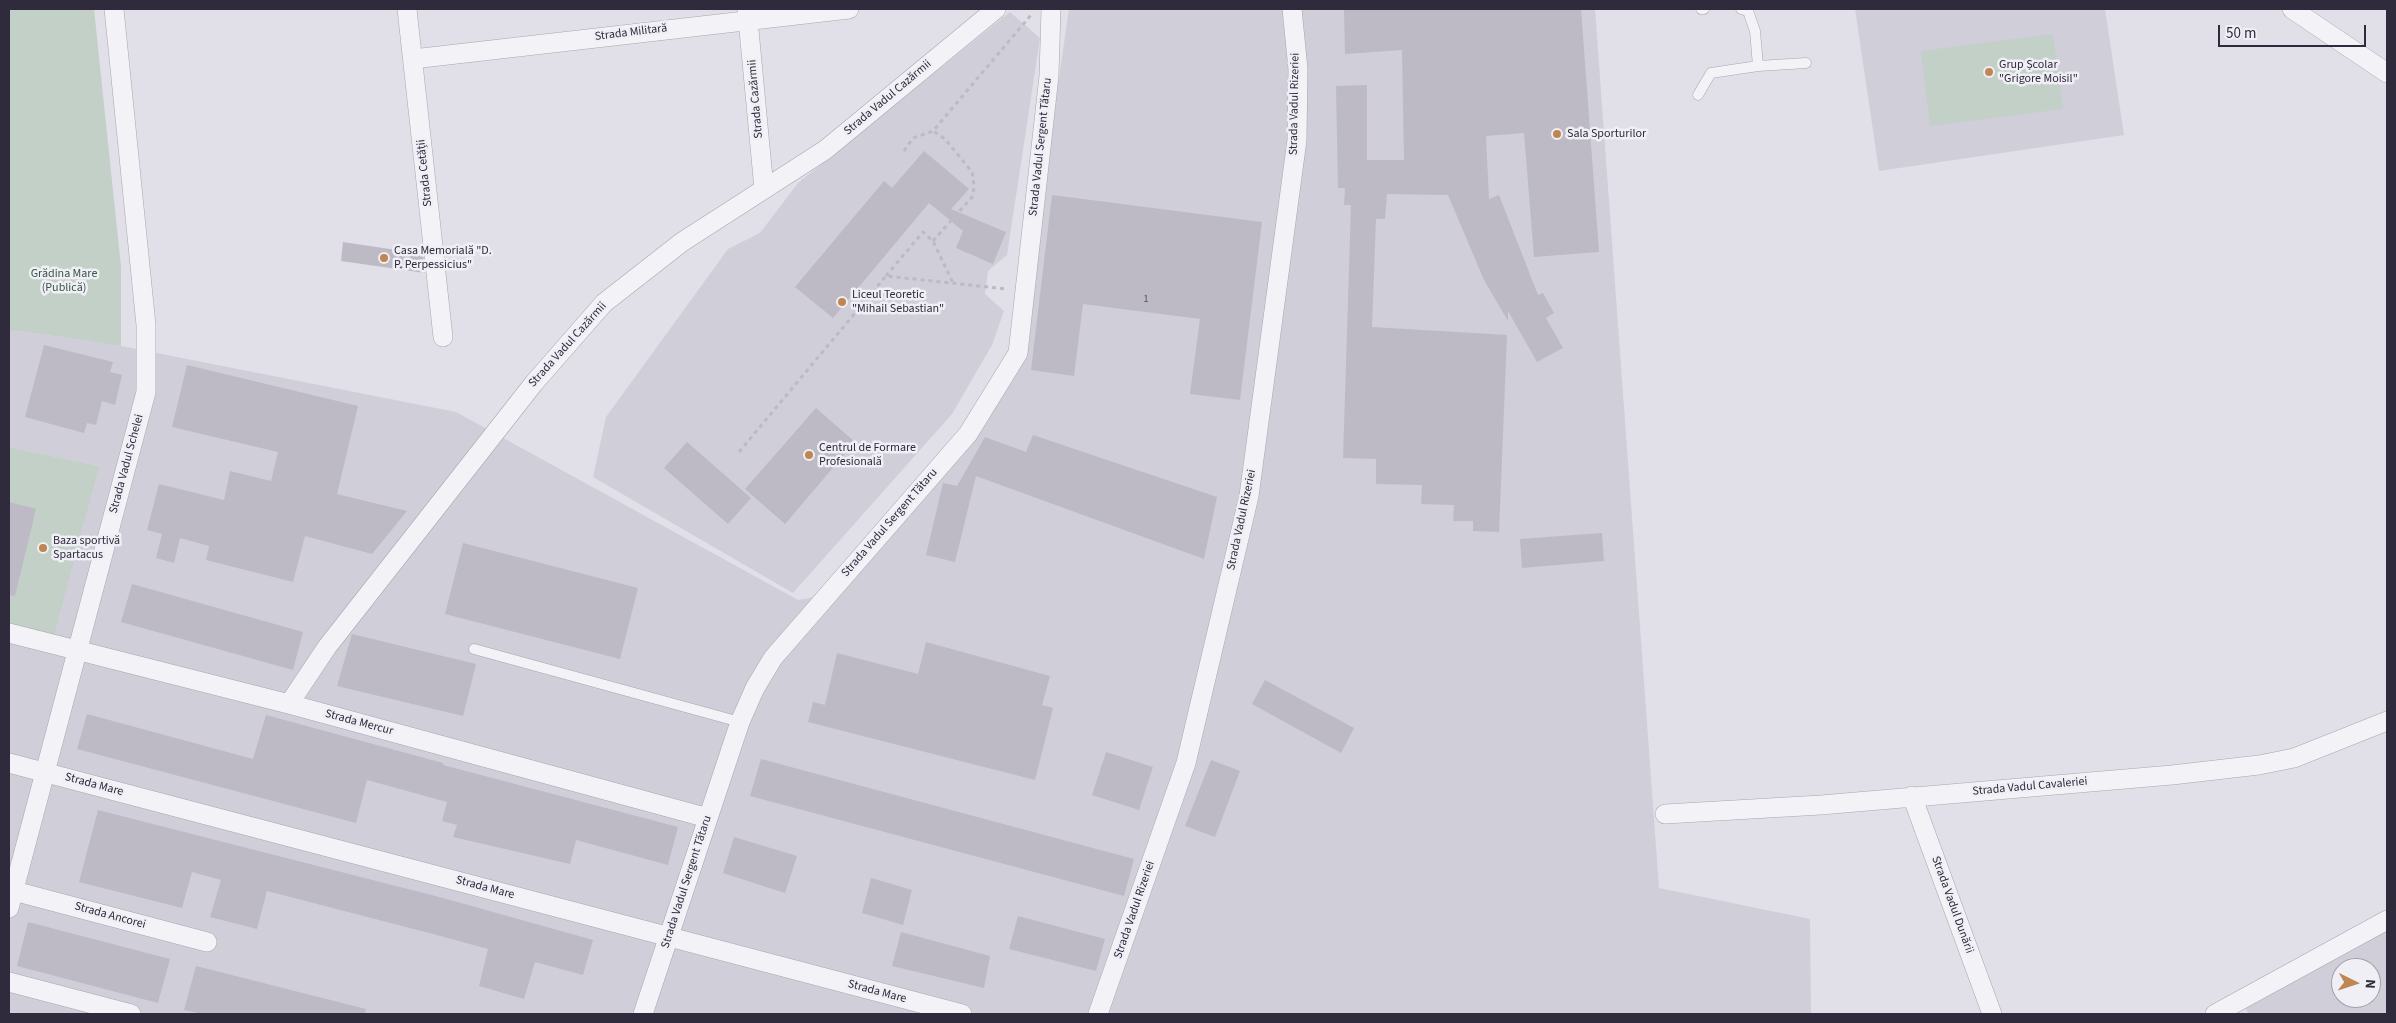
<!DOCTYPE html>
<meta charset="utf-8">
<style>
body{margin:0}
#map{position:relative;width:2396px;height:1023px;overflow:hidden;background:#e1dfe7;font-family:"Source Sans 3",sans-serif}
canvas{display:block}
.frame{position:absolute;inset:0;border:10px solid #2f2a3c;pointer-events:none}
.north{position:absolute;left:2331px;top:958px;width:50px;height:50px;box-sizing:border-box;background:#f0eff5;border:1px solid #a3a0ab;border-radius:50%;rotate:94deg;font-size:14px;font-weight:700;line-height:20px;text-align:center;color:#2f2a3c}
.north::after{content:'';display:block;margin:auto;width:18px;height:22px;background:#bd8653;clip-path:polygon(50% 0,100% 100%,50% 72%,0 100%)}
.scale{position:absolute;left:2218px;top:25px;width:148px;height:22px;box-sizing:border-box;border:2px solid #2f2a3c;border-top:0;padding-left:6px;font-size:15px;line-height:18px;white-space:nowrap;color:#2f2a3c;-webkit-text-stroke:4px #f0eff5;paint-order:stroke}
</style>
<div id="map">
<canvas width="2396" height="1023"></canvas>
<div class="frame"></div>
<div class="north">N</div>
<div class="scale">50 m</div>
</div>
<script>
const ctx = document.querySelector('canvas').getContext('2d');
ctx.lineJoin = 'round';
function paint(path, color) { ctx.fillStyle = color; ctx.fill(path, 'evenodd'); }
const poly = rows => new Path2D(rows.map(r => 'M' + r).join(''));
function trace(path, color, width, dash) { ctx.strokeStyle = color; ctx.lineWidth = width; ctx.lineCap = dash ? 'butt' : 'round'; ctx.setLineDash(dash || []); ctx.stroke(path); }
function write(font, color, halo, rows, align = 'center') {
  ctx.font = font + ' "Source Sans 3",sans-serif'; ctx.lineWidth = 5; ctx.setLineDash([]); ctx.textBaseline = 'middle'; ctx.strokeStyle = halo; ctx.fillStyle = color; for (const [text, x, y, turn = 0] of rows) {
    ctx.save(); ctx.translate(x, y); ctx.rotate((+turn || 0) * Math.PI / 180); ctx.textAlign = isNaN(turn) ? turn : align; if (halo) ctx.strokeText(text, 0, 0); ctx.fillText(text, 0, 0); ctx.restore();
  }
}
const built = poly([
 [1069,9,1595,9,1659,888,1810,919,1811,1014,9,1014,9,631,99,466,9,447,9,332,20,331,121,346,456,412,798,600,837,593,976,439,1020,348],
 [1855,9,2105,9,2124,135,1879,171],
 [1010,12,1040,38,1007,255,988,271,985,294,1004,311,992,345,952,414,793,593,593,477,606,417,728,249,760,233,798,183],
 [2387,929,2387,1014,2249,1014,2244,1006],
 [2341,968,2371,968,2371,998,2341,998]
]);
const green = poly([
 [9,9,94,9,121,267,121,346,20,331,9,332],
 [2053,34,2063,109,1930,126,1921,51],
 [9,447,99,466,52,642,9,631]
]);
const building = poly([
 [1344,9,1581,9,1599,252,1534,257,1524,133,1486,136,1489,199,1499,195,1538,295,1543,293,1554,313,1546,318,1563,348,1537,362,1508,311,1508,321,1484,280,1448,195,1387,194,1385,219,1376,219,1372,327,1507,335,1499,532,1473,531,1473,521,1453,521,1454,505,1421,504,1422,485,1376,484,1376,459,1343,458,1351,205,1344,205,1345,188,1338,188,1336,86,1367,85,1367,160,1404,160,1402,50,1345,54],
 [924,151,969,189,951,209,1006,232,993,264,956,248,963,231,929,203,833,318,795,287,884,181,892,188],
 [1052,195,1262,222,1240,400,1190,394,1200,319,1083,304,1074,376,1031,370],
 [343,242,423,254,425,273,341,261],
 [44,345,113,362,110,372,122,375,115,405,102,401,96,425,87,423,84,433,25,417],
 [187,365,358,406,337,494,407,511,372,554,305,536,293,582,206,560,209,546,180,538,174,563,156,558,162,534,147,530,159,484,224,500,230,471,271,481,278,452,172,427],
 [816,408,855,442,785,524,745,489],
 [1033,435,1217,497,1204,559,976,476,955,562,926,555,943,483,957,486,985,437,1026,452],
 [687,442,751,498,728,524,664,468],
 [9,502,36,509,15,596,9,595],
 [1602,533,1604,561,1522,568,1520,539],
 [463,543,638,588,620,659,445,614],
 [132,584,303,632,293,670,121,622],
 [352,634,476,664,463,716,337,686],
 [926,642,1050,676,1042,705,1053,708,1035,780,808,722,813,702,825,705,837,653,918,674],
 [1265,680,1354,728,1341,753,1252,704],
 [87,714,253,759,266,715,443,763,443,765,678,827,668,865,576,840,570,864,453,837,457,825,442,821,447,802,367,780,356,823,77,749],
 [1106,752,1153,767,1139,810,1092,795],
 [761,759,1134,859,1124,896,750,796],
 [1211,760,1240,771,1215,837,1185,826],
 [98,810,443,898,593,940,583,975,535,962,524,999,479,986,488,949,433,934,267,891,257,929,210,917,221,880,192,872,182,908,79,882],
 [734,837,797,856,785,893,723,873],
 [871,878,912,890,903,925,862,913],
 [1018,916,1105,939,1096,971,1009,949],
 [28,922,170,959,158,1003,17,966],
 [901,932,990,956,984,988,892,966],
 [196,966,366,1009,365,1014,202,1014,184,1010]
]);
const path = poly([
 [904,151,913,138,933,131,1031,15],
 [933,241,973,196,974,185,972,172,945,139,933,131],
 [886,276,923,232,933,241,953,283],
 [739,452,886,276,1007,289]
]);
const lane = poly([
 [1701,9,1704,9],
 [1758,66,1806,63],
 [1698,95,1711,73,1758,66,1755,31,1748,11,1741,9],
 [474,649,740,722]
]);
const street = poly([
 [407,9,443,337],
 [747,9,764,189],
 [2292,9,2387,73],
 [413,59,849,9],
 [9,633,289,704,708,818],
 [289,704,327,647,534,383,604,303,682,242,825,150,996,9],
 [9,763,962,1014],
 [1912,796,1992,1014],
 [1665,814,1821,805,2172,775,2259,765,2294,758,2387,721],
 [14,891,207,942],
 [9,908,146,392,146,325,114,9],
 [9,982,131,1014],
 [643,1014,740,722,755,688,773,658,968,434,1018,353,1049,76,1051,9],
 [1098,1014,1186,763,1249,496,1297,140,1298,69,1292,9],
 [2215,1014,2387,920]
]);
const markers = [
 [1989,72,5,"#bd8653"],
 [1557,134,5,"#bd8653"],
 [384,258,5,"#bd8653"],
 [842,302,5,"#bd8653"],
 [809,455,5,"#bd8653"],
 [43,548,5,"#bd8653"]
];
const numberNames = [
 ["1",1146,300]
];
const streetNames = [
 ["Strada Militară",631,33,-7],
 ["Strada Vadul Cazărmii",888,98,-40],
 ["Strada Cazărmii",756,99,-95],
 ["Strada Vadul Rizeriei",1295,104,-89],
 ["Strada Vadul Sergent Tătaru",1041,147,-84],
 ["Strada Cetății",425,173,-96],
 ["Strada Vadul Cazărmii",568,345,-48],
 ["Strada Vadul Schelei",127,464,-75],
 ["Strada Vadul Rizeriei",1242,520,-78],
 ["Strada Vadul Sergent Tătaru",890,523,-49],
 ["Strada Mercur",359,723,15],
 ["Strada Mare",94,785,15],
 ["Strada Vadul Cavaleriei",2030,787,-5],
 ["Strada Vadul Sergent Tătaru",687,882,-72],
 ["Strada Mare",485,888,15],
 ["Strada Vadul Dunării",1952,905,70],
 ["Strada Vadul Rizeriei",1135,910,-71],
 ["Strada Ancorei",110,916,15],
 ["Strada Mare",877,992,15]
];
const poiNames = [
 ["Grup Școlar",1999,65],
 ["\"Grigore Moisil\"",1999,79],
 ["Sala Sporturilor",1567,134],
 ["Casa Memorială \"D.",394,251],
 ["P. Perpessicius\"",394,265],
 ["Liceul Teoretic",852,295],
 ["\"Mihail Sebastian\"",852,309],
 ["Centrul de Formare",819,448],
 ["Profesională",819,462],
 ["Baza sportivă",53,541],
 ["Spartacus",53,555]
];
const parkNames = [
 ["Grădina Mare",64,274],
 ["(Publică)",64,288]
];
paint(built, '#d0ced8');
paint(green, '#c2d0c7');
paint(building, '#bdbac6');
trace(lane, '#a8a5b0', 11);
trace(street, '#a8a5b0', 20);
trace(path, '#bcbac2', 3, [4, 4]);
trace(lane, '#f3f2f6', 10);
trace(street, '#f3f2f6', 19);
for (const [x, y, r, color] of markers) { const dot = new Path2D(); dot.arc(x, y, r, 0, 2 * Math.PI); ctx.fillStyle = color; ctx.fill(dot); trace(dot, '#f0eff5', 2); }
write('10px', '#524e5e', null, numberNames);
write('12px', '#2f2a3c', '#f0eff5', streetNames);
write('12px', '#2f2a3c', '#f0eff5', poiNames, 'left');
write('12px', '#395646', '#f0eff5', parkNames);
</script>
